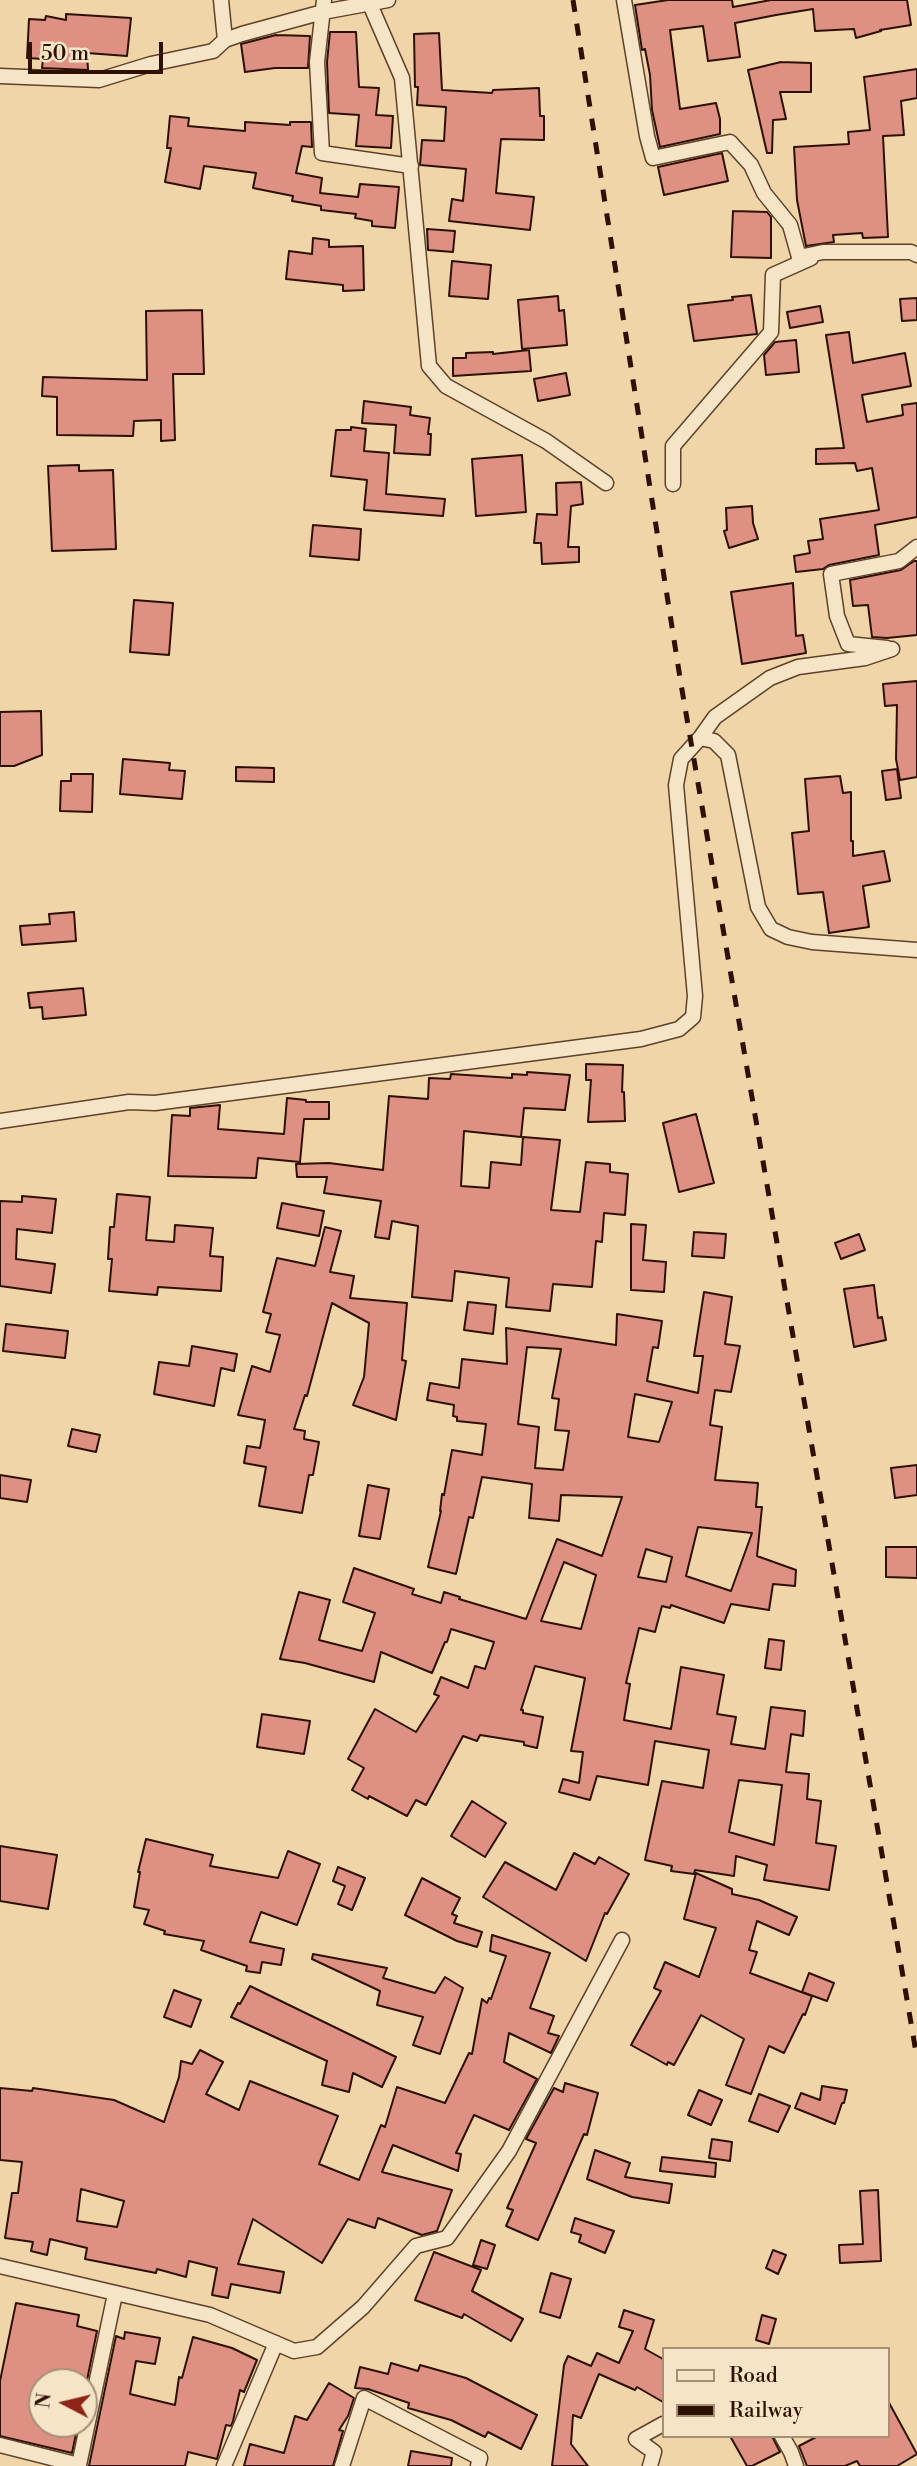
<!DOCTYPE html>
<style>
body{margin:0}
#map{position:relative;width:917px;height:2466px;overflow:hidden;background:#efd5a8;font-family:"Libre Bodoni",serif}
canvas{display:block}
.legend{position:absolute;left:662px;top:2347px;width:228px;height:91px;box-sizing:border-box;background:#f5e4c6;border:2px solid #a58f77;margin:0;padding:9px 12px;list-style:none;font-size:21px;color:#2e1000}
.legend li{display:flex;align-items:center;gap:14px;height:35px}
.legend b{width:35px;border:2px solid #a58f77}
.north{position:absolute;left:28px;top:2368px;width:70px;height:70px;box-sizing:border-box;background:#f5e4c6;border:2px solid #a58f77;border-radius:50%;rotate:277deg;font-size:19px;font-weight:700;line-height:28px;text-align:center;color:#2e1000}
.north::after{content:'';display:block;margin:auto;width:24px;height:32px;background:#8f2418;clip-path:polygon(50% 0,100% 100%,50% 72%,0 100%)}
.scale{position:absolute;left:28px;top:42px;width:135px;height:32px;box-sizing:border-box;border:4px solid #2e1000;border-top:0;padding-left:9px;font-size:21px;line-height:24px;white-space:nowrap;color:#2e1000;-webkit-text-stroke:5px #f5e4c6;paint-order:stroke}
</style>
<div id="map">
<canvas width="917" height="2466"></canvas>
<ul class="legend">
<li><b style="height:9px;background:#f5e4c6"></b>Road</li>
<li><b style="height:9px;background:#2e1000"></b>Railway</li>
</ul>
<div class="north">N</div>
<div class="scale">50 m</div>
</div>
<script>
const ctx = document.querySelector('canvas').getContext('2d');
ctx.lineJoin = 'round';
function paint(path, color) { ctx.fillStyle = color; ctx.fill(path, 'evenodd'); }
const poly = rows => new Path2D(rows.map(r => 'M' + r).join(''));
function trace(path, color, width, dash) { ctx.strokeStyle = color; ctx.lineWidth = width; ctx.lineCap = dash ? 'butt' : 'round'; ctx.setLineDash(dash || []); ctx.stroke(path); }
const building = poly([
 [668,0,732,0,733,7,771,0,907,0,911,25,880,30,881,31,856,38,854,29,815,31,813,9,776,15,735,23,740,57,708,61,703,26,670,30,680,109,716,103,720,119,720,134,660,147,652,110,650,75,645,49,642,50,635,5,668,0],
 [66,14,131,18,127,56,87,53,88,70,42,68,43,59,27,58,29,19,45,20,46,16,66,20,66,14],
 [330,32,356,32,359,87,379,88,376,115,393,116,391,148,356,146,359,115,329,113,327,62,330,32],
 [439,33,442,90,492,93,493,90,539,88,540,116,544,116,544,140,501,139,496,193,534,197,530,230,449,221,452,199,463,201,466,169,420,165,422,140,444,141,446,107,417,105,418,87,415,87,414,34,439,33],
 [276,35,310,36,308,68,275,68,245,72,241,44,276,35],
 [781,62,811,63,811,92,780,92,786,119,773,120,772,153,767,153,748,70,781,62],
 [917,69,917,98,901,101,904,135,883,136,888,237,863,238,862,233,833,235,834,242,806,246,797,200,794,147,849,144,848,132,870,130,864,77,917,69],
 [170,116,189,118,188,126,245,131,245,122,290,125,290,122,311,122,312,147,302,146,296,173,322,178,320,193,358,197,360,184,399,187,395,228,372,226,372,221,355,218,356,214,321,210,321,206,292,201,293,196,253,188,256,173,204,166,200,189,165,182,171,148,167,148,170,116],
 [722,153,728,181,664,195,658,167,722,153],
 [733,211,767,212,771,217,771,258,731,257,733,211],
 [427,229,455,231,453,252,428,250,427,229],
 [313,238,329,240,329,247,363,246,364,290,343,291,343,285,286,279,289,251,312,254,313,238],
 [452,261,491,265,488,299,449,296,452,261],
 [751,295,757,334,694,341,688,305,733,300,732,297,751,295],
 [558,296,559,311,564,310,567,345,522,349,518,300,558,296],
 [917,298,917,320,902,321,900,299,917,298],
 [820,306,823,322,790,328,787,312,820,306],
 [202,310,204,374,173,374,175,440,161,441,161,420,134,421,133,436,57,435,57,397,42,396,43,377,147,380,146,311,202,310],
 [849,332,853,363,905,353,911,386,862,395,867,422,903,415,902,405,917,403,917,517,875,525,879,555,829,565,823,569,796,572,794,556,810,553,808,541,823,539,820,519,879,510,872,468,857,471,855,463,816,464,816,449,844,448,826,335,849,332],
 [796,340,799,372,766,375,764,355,775,342,796,340],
 [529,350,531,371,453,376,453,358,466,358,466,353,493,352,493,354,529,350],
 [566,373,570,395,538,401,534,379,566,373],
 [364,401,411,407,410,415,430,418,428,434,431,434,430,455,394,453,396,425,362,423,364,401],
 [351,427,366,429,364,451,389,453,386,494,445,499,443,516,364,510,367,480,331,476,336,430,351,430,351,427],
 [522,455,526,512,476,516,472,459,522,455],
 [79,465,79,471,113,470,116,549,52,551,48,466,79,465],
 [581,482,583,504,571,506,568,547,579,547,579,562,542,564,541,543,534,543,537,514,557,515,556,483,581,482],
 [752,506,753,523,758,539,729,548,724,531,727,530,726,508,752,506],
 [313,525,361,529,359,560,310,556,313,525],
 [914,561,917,561,917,635,887,638,872,637,868,605,853,606,850,580,901,570,914,561],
 [793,583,796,636,803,635,806,653,742,664,731,592,793,583],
 [134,600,173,603,169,655,130,652,134,600],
 [917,681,917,777,900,780,896,759,897,705,885,706,883,684,917,681],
 [41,711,42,755,14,766,0,766,0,712,41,711],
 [123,759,170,763,169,770,185,771,182,799,120,794,123,759],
 [236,767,274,768,274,782,236,781,236,767],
 [897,769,901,798,886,800,882,771,897,769],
 [71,774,93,774,92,812,60,811,61,781,71,781,71,774],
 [840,776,843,793,851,792,851,841,853,841,853,856,884,851,890,881,863,886,869,927,829,933,823,892,798,894,792,833,809,831,805,779,840,776],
 [74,912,76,941,22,945,20,926,50,924,49,914,74,912],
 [83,988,86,1015,43,1019,42,1007,30,1008,28,993,83,988],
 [586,1064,623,1065,622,1092,624,1092,625,1121,588,1122,591,1080,586,1080,586,1064],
 [527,1072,570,1075,565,1110,524,1108,521,1137,464,1131,461,1186,489,1188,491,1162,521,1165,523,1137,560,1140,551,1210,580,1212,586,1162,610,1164,610,1172,628,1174,625,1215,604,1213,602,1242,596,1241,592,1287,553,1284,550,1311,506,1307,509,1278,455,1271,452,1301,412,1297,418,1226,392,1221,389,1239,375,1237,381,1201,324,1193,327,1177,297,1177,296,1164,329,1163,383,1170,389,1096,428,1099,429,1078,450,1079,451,1074,512,1078,512,1074,527,1075,527,1072],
 [287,1098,306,1100,306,1102,329,1102,329,1119,304,1119,300,1162,258,1158,256,1178,168,1176,172,1115,190,1116,190,1108,220,1105,218,1129,284,1134,287,1098],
 [696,1114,714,1183,679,1192,663,1123,696,1114],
 [117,1194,150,1197,146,1240,174,1242,175,1225,213,1228,210,1256,223,1257,221,1291,158,1287,157,1295,109,1291,112,1259,108,1259,110,1227,114,1227,117,1194],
 [22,1196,56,1199,52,1233,17,1229,16,1259,55,1264,51,1293,0,1286,0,1201,22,1202,22,1196],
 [282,1203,324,1211,319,1236,277,1228,282,1203],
 [631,1224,646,1225,643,1260,666,1262,664,1292,631,1290,631,1224],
 [325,1227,341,1231,330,1272,354,1276,350,1298,407,1303,402,1360,406,1361,396,1420,353,1405,364,1377,369,1323,332,1303,307,1396,305,1395,294,1429,305,1431,304,1439,319,1442,313,1475,309,1475,302,1513,259,1506,266,1467,244,1463,247,1446,260,1448,265,1420,238,1415,252,1366,270,1372,280,1335,266,1332,271,1314,263,1312,277,1258,315,1266,325,1227],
 [694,1232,726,1234,724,1258,692,1256,694,1232],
 [859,1234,865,1250,841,1259,835,1243,859,1234],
 [874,1285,878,1318,882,1317,886,1340,854,1347,844,1289,874,1285],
 [704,1292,732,1297,725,1344,740,1346,731,1392,715,1390,710,1425,722,1427,715,1480,758,1483,756,1507,762,1507,757,1556,796,1570,795,1586,773,1584,769,1610,731,1604,724,1623,671,1605,670,1608,662,1606,655,1632,639,1628,626,1683,630,1684,624,1720,671,1729,681,1667,724,1675,717,1714,736,1717,731,1744,765,1749,771,1707,805,1711,803,1736,791,1734,786,1772,809,1774,807,1799,821,1801,816,1843,836,1846,829,1890,764,1880,767,1865,736,1856,734,1876,695,1870,694,1874,671,1871,672,1866,645,1860,662,1781,703,1788,709,1750,655,1741,648,1785,597,1776,590,1800,559,1792,563,1779,579,1783,583,1752,571,1751,585,1678,535,1666,521,1710,523,1710,523,1713,543,1717,537,1748,524,1745,524,1742,480,1735,477,1741,463,1736,426,1805,416,1800,407,1816,369,1796,368,1799,352,1790,364,1768,348,1759,375,1709,416,1732,439,1696,434,1694,441,1677,468,1688,475,1666,485,1669,494,1642,451,1629,447,1642,445,1642,432,1673,381,1652,374,1682,305,1663,280,1659,299,1592,330,1600,319,1640,362,1651,375,1613,343,1602,354,1568,414,1589,412,1594,441,1603,444,1592,460,1597,459,1599,526,1619,557,1539,602,1556,622,1497,561,1495,559,1521,529,1518,532,1484,482,1477,473,1518,469,1517,456,1574,428,1567,441,1511,440,1511,442,1494,444,1495,452,1450,482,1455,486,1424,457,1421,457,1417,453,1416,454,1405,427,1400,430,1383,459,1388,462,1359,507,1364,506,1328,616,1345,617,1314,662,1321,658,1348,653,1347,647,1381,698,1393,703,1356,694,1356,704,1292],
 [527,1347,561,1349,552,1398,559,1399,555,1430,569,1431,563,1470,535,1468,539,1427,518,1424,527,1347],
 [635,1394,672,1402,659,1442,628,1437,635,1394],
 [698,1527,752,1533,731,1591,686,1576,698,1527],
 [646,1549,672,1557,666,1582,638,1577,646,1549],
 [564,1562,596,1575,581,1629,541,1621,564,1562],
 [739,1780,782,1785,774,1845,729,1832,739,1780],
 [468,1302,496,1305,493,1334,464,1330,468,1302],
 [6,1324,68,1331,65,1358,3,1351,6,1324],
 [192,1346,237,1354,234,1371,221,1368,214,1406,154,1394,159,1362,189,1366,192,1346],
 [72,1429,100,1435,96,1452,68,1446,72,1429],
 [917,1465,917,1495,895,1498,891,1468,917,1465],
 [0,1475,31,1480,27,1502,0,1498,0,1475],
 [368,1485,389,1489,380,1539,359,1536,368,1485],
 [886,1547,917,1547,917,1578,886,1577,886,1547],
 [769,1639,784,1641,781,1670,765,1668,769,1639],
 [262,1714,310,1721,304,1754,257,1747,262,1714],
 [472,1801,506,1823,485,1857,451,1836,472,1801],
 [146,1839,213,1855,210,1866,278,1878,288,1851,320,1864,297,1925,261,1912,250,1942,284,1949,281,1965,262,1962,260,1973,246,1971,247,1966,201,1950,204,1941,164,1934,165,1931,144,1924,149,1910,134,1907,140,1872,138,1872,146,1839],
 [0,1846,57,1855,48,1909,0,1901,0,1846],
 [574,1853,595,1864,599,1857,629,1874,607,1914,605,1913,586,1961,483,1897,505,1862,556,1890,574,1853],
 [338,1867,365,1878,352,1910,338,1904,345,1886,333,1881,338,1867],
 [696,1873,732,1889,732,1894,759,1900,797,1917,789,1935,757,1921,749,1950,757,1952,750,1973,812,1996,805,2015,803,2014,784,2053,769,2046,751,2094,726,2085,744,2039,701,2015,674,2065,668,2062,667,2065,631,2045,661,1991,654,1988,665,1962,699,1977,716,1928,684,1919,696,1873],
 [422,1878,460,1898,452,1914,457,1916,454,1923,482,1932,477,1947,457,1941,405,1915,422,1878],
 [492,1935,550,1953,530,2008,554,2016,548,2033,559,2036,551,2053,509,2033,504,2062,537,2079,509,2130,474,2115,456,2153,461,2154,458,2171,393,2145,382,2172,452,2190,437,2231,422,2235,378,2218,375,2228,348,2219,322,2263,253,2219,238,2264,284,2272,280,2293,231,2284,228,2298,212,2295,217,2268,189,2261,186,2277,157,2269,156,2273,85,2259,87,2248,50,2239,47,2255,31,2251,33,2242,5,2238,12,2193,18,2193,22,2162,0,2160,0,2088,32,2091,33,2088,114,2100,164,2122,179,2077,181,2061,192,2064,200,2050,223,2062,206,2094,239,2110,250,2081,338,2116,319,2164,359,2180,381,2125,385,2127,397,2087,445,2103,469,2053,472,2054,482,1999,487,2003,489,1998,491,1999,506,1956,490,1951,492,1935],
 [81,2189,124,2201,117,2227,77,2221,81,2189],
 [313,1954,387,1968,383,1978,435,1993,445,1977,463,1988,440,2054,413,2045,423,2017,377,2005,380,1991,312,1959,313,1954],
 [809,1973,834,1983,827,2001,802,1992,809,1973],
 [250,1986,396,2057,382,2087,353,2073,349,2092,322,2085,327,2061,231,2017,238,2003,240,2004,250,1986],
 [174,1990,201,2000,191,2027,164,2017,174,1990],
 [565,2083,598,2093,587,2135,584,2134,538,2240,506,2226,513,2210,507,2208,536,2143,526,2139,554,2088,563,2092,565,2083],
 [822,2086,847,2090,844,2103,842,2103,835,2124,795,2108,801,2093,820,2100,822,2086],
 [699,2090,722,2100,711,2125,688,2115,699,2090],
 [759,2094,790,2106,778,2132,749,2121,759,2094],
 [712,2139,732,2142,730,2161,709,2158,712,2139],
 [595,2150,630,2163,625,2177,672,2184,669,2203,632,2197,587,2179,595,2150],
 [662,2157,716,2163,715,2177,660,2171,662,2157],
 [878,2190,881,2261,840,2263,839,2245,863,2244,860,2191,878,2190],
 [575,2218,614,2231,605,2253,579,2242,581,2235,571,2232,575,2218],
 [481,2240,495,2245,487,2269,473,2265,481,2240],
 [773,2250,786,2255,778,2274,766,2268,773,2250],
 [434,2252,481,2270,472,2291,523,2319,511,2341,464,2314,462,2318,415,2300,434,2252],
 [551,2273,571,2279,560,2318,540,2312,551,2273],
 [16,2303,79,2315,77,2326,97,2331,84,2395,84,2382,42,2382,42,2424,78,2424,72,2453,0,2436,0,2381,16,2303],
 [624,2310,654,2320,645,2349,663,2359,663,2402,637,2387,635,2390,599,2374,581,2418,573,2415,571,2444,588,2466,552,2466,564,2365,568,2356,591,2366,597,2353,619,2363,633,2331,619,2327,624,2310],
 [762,2315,776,2319,769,2344,756,2340,762,2315],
 [125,2332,160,2338,155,2364,136,2361,130,2394,175,2405,179,2377,182,2378,193,2337,232,2348,257,2360,244,2392,240,2390,233,2421,231,2426,226,2425,217,2459,188,2452,185,2466,89,2466,116,2336,124,2339,125,2332],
 [391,2363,418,2371,420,2365,466,2378,537,2415,521,2449,488,2432,485,2437,451,2420,408,2408,409,2403,368,2389,355,2388,360,2367,388,2374,391,2363],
 [329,2383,354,2398,348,2416,339,2430,343,2431,333,2466,244,2466,250,2444,284,2453,295,2416,307,2420,329,2383],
 [887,2399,917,2454,897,2466,860,2466,857,2461,845,2466,807,2466,799,2446,818,2436,887,2436,887,2399],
 [730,2436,772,2436,780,2452,752,2466,747,2466,730,2436],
 [411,2451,452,2458,451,2466,408,2466,411,2451]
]);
const street = poly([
 [221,0,225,40],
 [324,0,317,62,322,153,411,166],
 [624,0,647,136,653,158,730,142,751,165,764,193,790,225,799,257,823,252,911,252,917,255],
 [369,2,402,78,429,366,446,386,546,441,606,483],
 [0,76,99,80,151,64,213,51,225,40,242,34,323,12,388,0],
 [673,484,673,446,771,332,773,275,811,258],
 [887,648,848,644,837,616,831,574,899,561,917,547],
 [700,738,715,717,770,678,798,667,865,658,892,649],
 [0,1121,129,1102,155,1103,641,1039,679,1029,693,1017,695,996,676,785,681,759,700,738,714,741,728,755,758,907,771,929,788,937,812,942,917,950],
 [0,2266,210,2315,294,2351,317,2347,363,2307,416,2246,447,2238,509,2151,622,1940],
 [782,2436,791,2452,796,2466],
 [0,2445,79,2465],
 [76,2466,79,2465,115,2294],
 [224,2466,276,2343],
 [342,2466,364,2398,480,2458,478,2466],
 [650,2466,654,2452,636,2439,663,2424]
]);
const rail = poly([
 [573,0,681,684,917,2058]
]);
paint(building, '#de9183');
trace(building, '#2e1000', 2);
trace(street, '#5e412a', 17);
trace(street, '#f5e4c6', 14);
trace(rail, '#2e1000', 5, [12, 12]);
</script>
